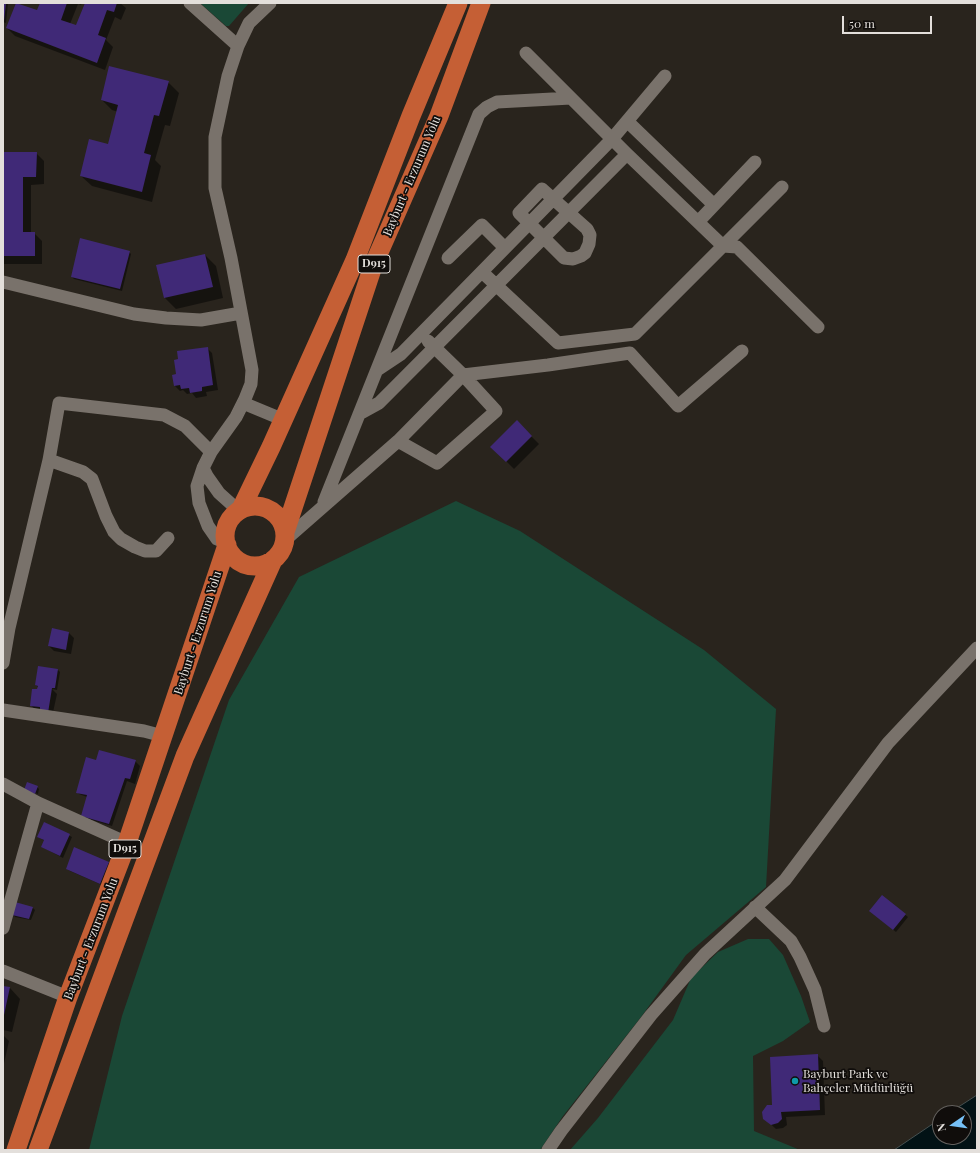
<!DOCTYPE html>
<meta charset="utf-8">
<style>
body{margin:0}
#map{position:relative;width:980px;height:1153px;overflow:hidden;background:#29241d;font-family:"Playfair Display",serif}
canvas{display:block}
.frame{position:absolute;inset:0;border:4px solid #e3dfdb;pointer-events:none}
.north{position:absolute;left:932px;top:1105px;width:40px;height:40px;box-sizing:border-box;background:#100d0b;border:1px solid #64615e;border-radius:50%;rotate:257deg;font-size:11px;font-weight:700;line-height:16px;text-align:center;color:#e3dfdb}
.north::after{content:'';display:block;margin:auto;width:14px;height:18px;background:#76c0f6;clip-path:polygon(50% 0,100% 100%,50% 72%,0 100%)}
.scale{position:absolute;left:842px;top:16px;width:90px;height:18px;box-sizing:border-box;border:2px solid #e3dfdb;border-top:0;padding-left:5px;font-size:12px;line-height:14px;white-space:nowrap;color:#e3dfdb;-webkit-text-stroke:3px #100d0b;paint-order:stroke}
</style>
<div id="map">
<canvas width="980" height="1153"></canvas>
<div class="frame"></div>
<div class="north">N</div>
<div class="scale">50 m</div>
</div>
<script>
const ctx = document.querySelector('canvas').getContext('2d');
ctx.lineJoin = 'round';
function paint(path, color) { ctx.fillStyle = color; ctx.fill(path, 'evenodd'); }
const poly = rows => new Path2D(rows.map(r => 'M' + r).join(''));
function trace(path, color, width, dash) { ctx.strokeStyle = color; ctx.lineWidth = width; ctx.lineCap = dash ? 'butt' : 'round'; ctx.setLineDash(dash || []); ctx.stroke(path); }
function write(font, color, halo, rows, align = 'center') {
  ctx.font = font + ' "Playfair Display",serif'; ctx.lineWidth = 3.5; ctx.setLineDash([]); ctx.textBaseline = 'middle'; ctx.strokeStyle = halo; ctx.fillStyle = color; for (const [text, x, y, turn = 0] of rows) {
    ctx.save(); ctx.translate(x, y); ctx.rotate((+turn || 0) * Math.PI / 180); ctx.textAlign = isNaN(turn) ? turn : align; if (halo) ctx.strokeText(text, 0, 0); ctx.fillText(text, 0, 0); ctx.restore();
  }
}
const green = poly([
 [200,3,249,3,229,26,226,26],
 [456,501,520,531,704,650,776,709,766,887,686,955,641,1017,563,1116,540,1150,89,1150,122,1016,229,700,299,577],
 [748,939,769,939,783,955,801,996,810,1022,783,1041,753,1056,754,1131,800,1150,570,1150,598,1118,673,1020,691,978,718,952]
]);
const water = poly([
 [977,1095,977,1150,894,1150,940,1119,940,1137,964,1137,964,1113,949,1113,977,1095]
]);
const shadow = poly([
 [3,3,8,3,6,23,3,22],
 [41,3,82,3,81,5,78,4,70,24,77,27,86,3,120,3,126,8,121,20,115,17,106,40,113,47,105,70,15,36,7,28,38,12],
 [168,82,179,93,170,126,165,125,155,160,161,166,152,202,92,186,81,176,109,146,118,112,112,110,102,100],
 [3,153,36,153,44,161,44,184,31,185,31,233,34,233,42,241,42,264,3,264],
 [129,252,131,254,122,291,74,279,72,277],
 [205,255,216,266,223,298,176,309,165,298,158,266],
 [207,348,212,353,218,390,206,392,207,396,196,398,192,393,187,394,183,390,180,391,175,386,179,360],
 [517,422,539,444,514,469,492,447],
 [69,633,74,638,71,654,54,651,49,646],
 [58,670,60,672,57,690,52,689,57,694,52,717,36,711,31,705,38,690,38,687,36,685],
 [135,761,140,766,135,784,127,781,112,826,85,818,87,797,79,794,77,792],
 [37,787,39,789,38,794,27,790],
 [44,823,72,837,63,858,42,847,45,841,38,837],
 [109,863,111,865,102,885,70,871,67,869],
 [882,896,908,917,896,932,872,913],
 [33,908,35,910,31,920,15,917,13,914],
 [3,987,10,988,20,999,12,1032,3,1030],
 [3,1035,9,1041,3,1068],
 [817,1055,823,1061,825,1115,786,1117,787,1125,783,1128,776,1129,764,1118]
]);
const building = poly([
 [3,3,6,3,4,21,3,21],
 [16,3,37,10,40,3,67,3,61,20,76,25,85,3,117,3,114,12,107,10,98,35,106,38,97,63,6,28],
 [109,66,169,81,159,116,154,115,144,153,151,155,142,192,80,176,89,139,108,144,118,105,101,100],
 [3,152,37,152,36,177,23,177,23,232,35,232,35,256,3,256],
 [80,238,130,251,120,289,71,277],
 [205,254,213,287,164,298,156,265],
 [208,347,213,385,202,387,202,391,190,393,189,388,181,389,180,385,174,386,172,375,176,374,174,360,178,359,177,351],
 [517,420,532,436,506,462,490,447],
 [52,628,69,632,66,650,48,646],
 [38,666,58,669,55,688,52,688,48,713,40,711,40,707,30,706,32,689,37,689,38,686,35,685],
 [99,750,136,760,130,779,125,778,109,824,81,816,87,795,76,793,86,757,96,760],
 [27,782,38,786,35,794,24,790],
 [44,822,70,834,60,856,41,847,44,840,37,837],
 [74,847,109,862,100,884,66,869],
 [882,895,906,914,893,930,869,911],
 [15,902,33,907,29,919,12,915],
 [3,986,10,987,4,1015,3,1015],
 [818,1054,820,1110,781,1112,782,1119,778,1123,771,1125,763,1119,762,1112,767,1105,772,1105,770,1057]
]);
const minor = poly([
 [190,3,238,46],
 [526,53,627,154,723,246,737,247,818,327],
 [627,121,714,205],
 [542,189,587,229,590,235,589,244,585,253,581,256,573,259,564,258,519,213,542,189],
 [698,222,755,162],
 [448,258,482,225,505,248],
 [482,272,558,343,635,334,782,187],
 [3,282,134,314,166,318,201,320,241,313],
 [377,370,401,354,461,293,612,139,665,76],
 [243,403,284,420],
 [359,414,379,403,627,154],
 [398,441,437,463,496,411,463,375,428,341],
 [49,460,83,472,92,479,106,516,114,532,121,539,135,547,145,551,156,551,168,538],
 [203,468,207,476,219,493,239,511],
 [324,502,479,114,487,107,497,102,571,98],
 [285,540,398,441,463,375,548,365,630,353,678,406,742,351],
 [227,543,217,539,208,526,199,503,197,486,203,468,211,452,236,417,245,399,251,384,252,370,231,258,215,188,215,137,228,76,238,46,249,23,270,3],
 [3,663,9,628,49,460,59,403,164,415,185,426,211,452],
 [3,710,144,731,163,736],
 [3,784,38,803,127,843],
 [755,907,791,941,800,957,815,990,824,1026],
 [3,928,38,803],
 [3,971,68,997],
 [548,1150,561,1131,651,1015,705,954,785,880,888,743,977,648]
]);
const highway = poly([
 '225 536a30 30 0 1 1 60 0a30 30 0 1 1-60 0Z',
 [241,509,271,447,355,260,411,116,458,3],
 [285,532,373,266,439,116,481,3],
 [16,1150,68,997,127,843,227,545],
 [38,1150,185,756,273,560]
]);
const markers = [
 [795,1081,4,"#0f9aa8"]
];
const shields = [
 [374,264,32],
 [125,849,32]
];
const shieldNames = [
 ["D915",374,264],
 ["D915",125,849]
];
const streetNames = [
 ["Bayburt - Erzurum Yolu",412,176,-67],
 ["Bayburt - Erzurum Yolu",198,633,-72],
 ["Bayburt - Erzurum Yolu",91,939,-69]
];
const poiNames = [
 ["Bayburt Park ve",803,1074],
 ["Bahçeler Müdürlüğü",803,1088]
];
paint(green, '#1a4836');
paint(water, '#021215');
trace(water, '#465050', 1);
paint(shadow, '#0007');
paint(building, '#402977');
trace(minor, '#79726b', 13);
trace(highway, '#c55f35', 19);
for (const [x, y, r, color] of markers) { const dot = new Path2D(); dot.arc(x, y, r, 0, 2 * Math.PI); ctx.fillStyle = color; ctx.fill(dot); trace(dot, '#100d0b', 1.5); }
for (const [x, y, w] of shields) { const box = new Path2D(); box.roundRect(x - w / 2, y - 9, w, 18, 3); ctx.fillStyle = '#100d0b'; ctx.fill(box); trace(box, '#e3dfdb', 1); }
write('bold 11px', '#e3dfdb', null, shieldNames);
write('12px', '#e3dfdb', '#100d0b', streetNames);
write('12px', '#e3dfdb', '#100d0b', poiNames, 'left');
</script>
